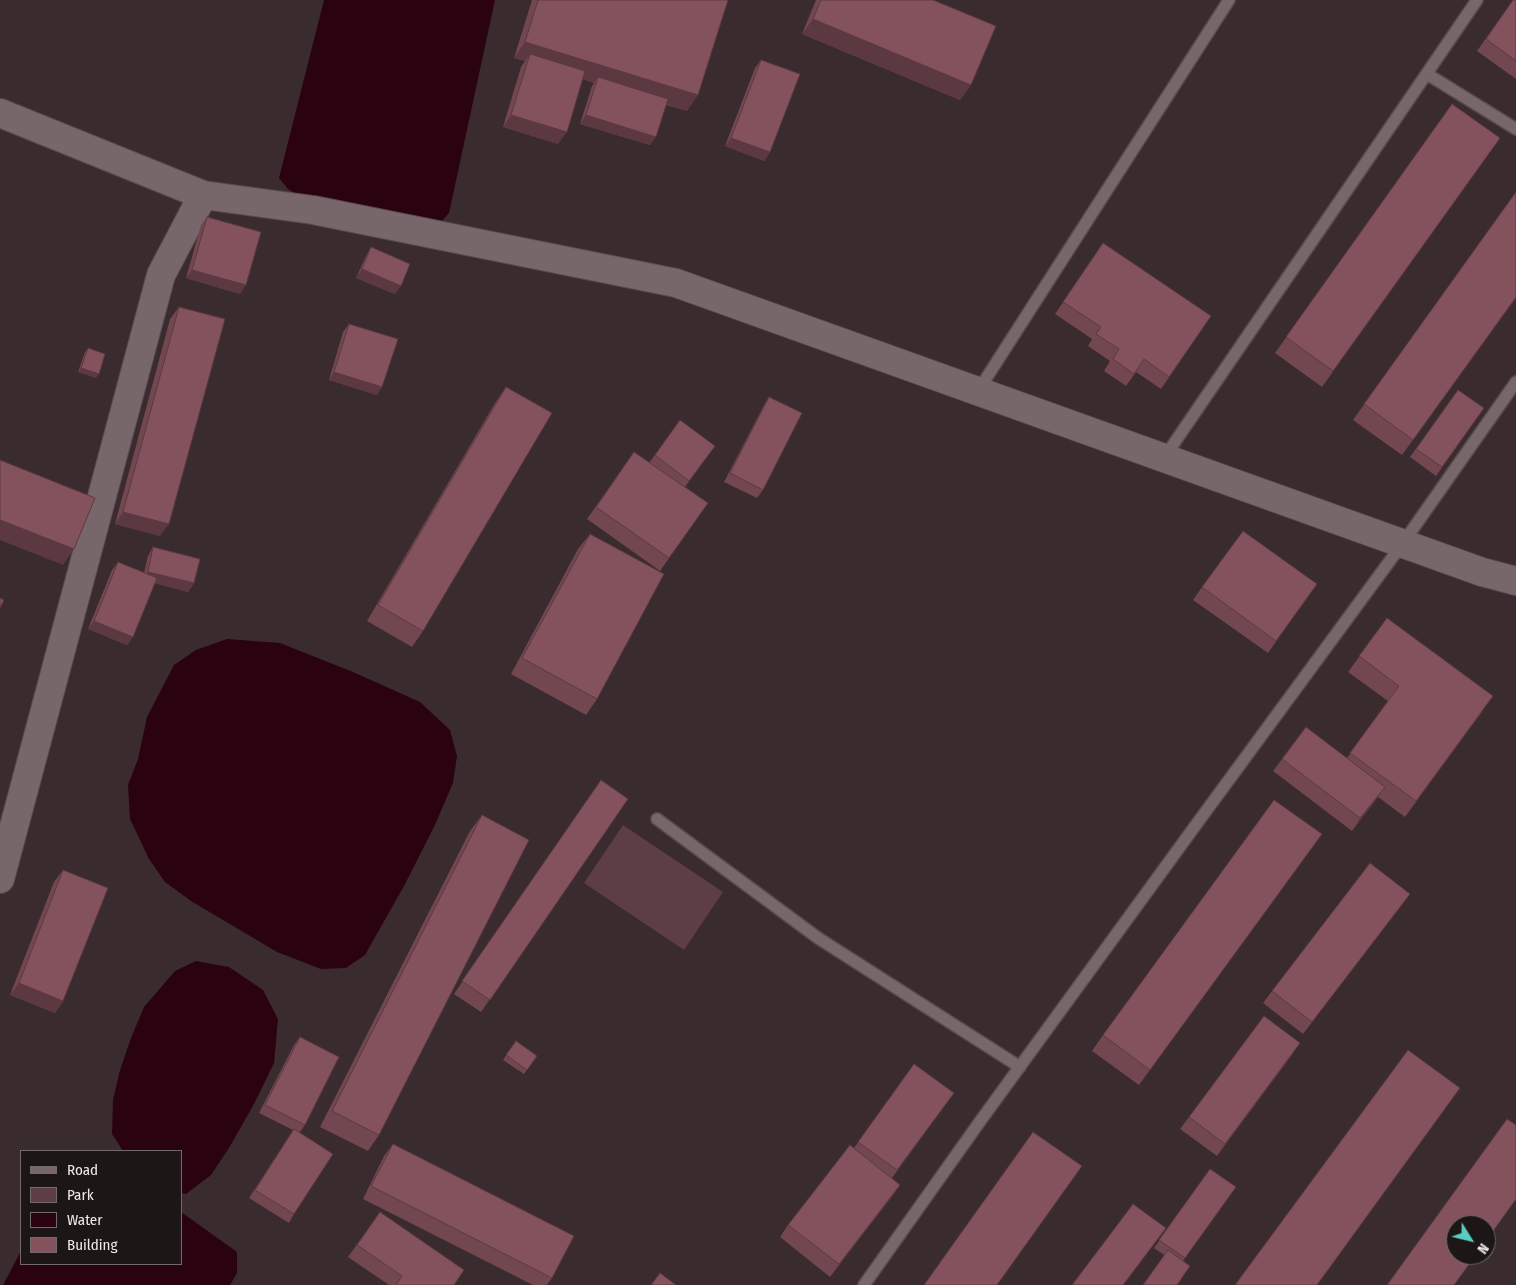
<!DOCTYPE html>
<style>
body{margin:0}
#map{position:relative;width:1516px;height:1285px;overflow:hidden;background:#3a2b2e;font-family:"Fira Sans Condensed",sans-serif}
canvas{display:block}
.legend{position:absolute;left:20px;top:1150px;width:162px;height:115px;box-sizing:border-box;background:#1d1617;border:1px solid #726a6b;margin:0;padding:6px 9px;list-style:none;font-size:15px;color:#f2e8e9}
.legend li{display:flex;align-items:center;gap:10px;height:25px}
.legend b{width:25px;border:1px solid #726a6b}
.north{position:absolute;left:1446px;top:1215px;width:50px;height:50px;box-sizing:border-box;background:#1d1617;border:1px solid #726a6b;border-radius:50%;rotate:126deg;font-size:14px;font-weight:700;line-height:20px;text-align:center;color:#f2e8e9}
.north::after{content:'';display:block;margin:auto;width:18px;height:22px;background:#57cec1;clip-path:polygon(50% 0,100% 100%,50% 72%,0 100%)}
</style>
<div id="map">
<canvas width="1516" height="1285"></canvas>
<ul class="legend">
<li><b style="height:6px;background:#78676a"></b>Road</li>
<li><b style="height:14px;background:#5c3e44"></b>Park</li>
<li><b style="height:14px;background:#2b0310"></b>Water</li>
<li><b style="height:14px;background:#84525d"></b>Building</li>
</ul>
<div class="north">N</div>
</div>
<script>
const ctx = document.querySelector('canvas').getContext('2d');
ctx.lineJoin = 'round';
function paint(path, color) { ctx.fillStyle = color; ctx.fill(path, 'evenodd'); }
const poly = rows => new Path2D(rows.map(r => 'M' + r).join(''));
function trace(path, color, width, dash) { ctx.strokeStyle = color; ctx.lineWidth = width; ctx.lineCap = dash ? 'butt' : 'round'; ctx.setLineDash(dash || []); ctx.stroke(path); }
const green = poly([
 [623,825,723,892,684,950,584,883]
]);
const water = poly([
 [324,0,495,0,449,213,439,224,429,229,296,194,288,189,279,178],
 [227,639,280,643,353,672,420,702,450,730,457,756,453,783,434,827,404,886,365,955,346,968,321,969,277,952,191,901,165,882,149,859,130,819,128,785,138,759,147,717,174,665,196,650],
 [196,961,229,967,263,990,278,1019,274,1063,254,1104,229,1148,211,1175,186,1194,181,1193,181,1151,123,1151,112,1134,113,1100,120,1070,131,1038,144,1007,175,971],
 [181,1212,237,1252,237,1273,230,1285,3,1285,21,1251,21,1264,181,1264]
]);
const service = poly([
 [1427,74,1516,129],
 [978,391,1229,0],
 [1164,458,1477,0],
 [657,819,818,938,1020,1067],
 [864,1285,981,1120,1198,822,1403,543,1516,382]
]);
const tertiary = poly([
 [0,113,203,195],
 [0,879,161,275,203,195,313,210,676,283,1482,572,1516,581]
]);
const wall = poly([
 [532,0,728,0,687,111,666,105,650,145,580,124,592,86,594,83,583,79,558,144,503,127,521,67,525,61,514,58],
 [816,0,933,0,971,85,960,100,802,34],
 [1513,0,1516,0,1516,79,1477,51],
 [761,60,770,152,764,161,725,146,755,68],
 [1452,104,1500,138,1322,387,1275,353],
 [1516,192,1516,298,1402,455,1353,420],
 [207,217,240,294,186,278,201,225],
 [1103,243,1211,316,1161,389,1136,372,1126,386,1104,371,1110,361,1088,346,1092,339,1055,314],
 [371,247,395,294,356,278,366,256],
 [179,307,160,536,115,524,170,319],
 [349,324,377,395,329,380,343,332],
 [88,348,96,378,78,372,85,352],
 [506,387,423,631,412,647,367,621,495,403],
 [1458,390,1484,408,1436,476,1410,457],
 [769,397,763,490,757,498,724,482,764,405],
 [680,420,715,446,685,487,708,503,660,571,587,519,634,452,649,463],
 [590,534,597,699,586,715,511,674,578,549],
 [153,547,194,583,188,592,155,583,133,637,127,645,88,629,112,570,118,562,144,573,148,556],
 [1317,584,1268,653,1193,600,1202,587],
 [1387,618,1482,712,1405,817,1378,797,1352,831,1273,771,1282,759,1347,758,1388,701,1348,672],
 [601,780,628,799,481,1012,454,994],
 [482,815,379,1135,368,1151,320,1127,470,831],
 [1310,850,1139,1085,1092,1051,1103,1035],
 [63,870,63,1001,55,1013,10,995,54,882],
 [1410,894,1303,1034,1263,1003,1272,991],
 [300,1037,305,1125,299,1133,294,1214,289,1223,249,1198,293,1130,259,1113,294,1045],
 [516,1041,537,1056,524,1074,503,1060],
 [1292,1055,1217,1156,1180,1129,1189,1117],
 [914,1064,954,1093,892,1178,900,1185,830,1277,780,1237,788,1225,854,1148],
 [393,1144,552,1278,547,1285,533,1285,363,1199,384,1156],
 [1210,1169,1236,1187,1183,1261,1164,1255,1154,1248],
 [380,1212,454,1285,389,1285,348,1257]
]);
const shadedWall = poly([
 [813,19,971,85,960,100,802,34],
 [525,42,698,95,687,111,596,83,598,77,594,83,527,62,530,54,525,61,514,58],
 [511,115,567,132,558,144,503,127],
 [586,115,656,137,650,145,580,124],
 [731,138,770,152,764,161,725,146],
 [362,269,401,286,395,294,356,278],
 [192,270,246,285,240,294,186,278],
 [81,368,99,374,96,378,78,372],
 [334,372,382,387,377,395,329,380],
 [123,512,169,524,160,536,115,524],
 [0,520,74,549,63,565,0,540],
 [148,572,194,583,188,592,142,580],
 [94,621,133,637,127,645,88,629],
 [1385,787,1352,831,1360,818],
 [1410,894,1401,906,1303,1034,1312,1022],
 [19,983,63,1001,55,1013,10,995],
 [1300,1043,1292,1055,1217,1156,1225,1144],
 [900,1185,892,1197,830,1277,839,1264]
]);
const building = poly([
 [538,0,728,0,698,95,525,42,538,0],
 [821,0,933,0,996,26,971,85,813,19,821,0],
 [1513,0,1516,0,1516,61,1486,39,1513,0],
 [530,54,585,71,567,132,511,115,530,54],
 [761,60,800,74,770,152,731,138,761,60],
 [598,77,668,99,656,137,586,115,598,77],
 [1452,104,1500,138,1333,371,1286,337,1452,104],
 [1516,192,1516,297,1413,440,1364,404,1516,192],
 [207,217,261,232,246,285,192,270,207,217],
 [1103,243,1211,316,1169,377,1144,359,1134,374,1113,359,1119,349,1096,334,1101,327,1063,302,1103,243],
 [371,247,410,264,401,286,362,269,371,247],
 [179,307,225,319,169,524,123,512,179,307],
 [349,324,398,339,382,387,334,372,349,324],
 [88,348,105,354,99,374,81,368,88,348],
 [506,387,552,413,423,631,378,605,506,387],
 [1458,390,1484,408,1442,467,1416,449,1458,390],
 [769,397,802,413,763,490,730,473,769,397],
 [680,420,715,446,689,481,655,455,680,420],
 [634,452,708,503,669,558,596,507,634,452],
 [0,460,95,498,74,549,0,520,0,460],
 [1243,531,1317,584,1276,641,1202,587,1243,531],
 [590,534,664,574,597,699,522,658,590,534],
 [153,547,200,559,194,583,148,572,153,547],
 [118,562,157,578,133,637,94,621,118,562],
 [0,598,4,600,0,608,0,598],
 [1387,618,1493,696,1416,801,1350,753,1399,686,1359,656,1387,618],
 [1306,727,1385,787,1360,818,1282,759,1306,727],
 [601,780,628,799,490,1000,462,981,601,780],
 [1274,800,1322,834,1150,1070,1103,1035,1274,800],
 [482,815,529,840,379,1135,332,1111,482,815],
 [1370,863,1410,894,1312,1022,1272,991,1370,863],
 [63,870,108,888,63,1001,19,983,63,870],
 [1264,1016,1300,1043,1225,1144,1189,1117,1264,1016],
 [300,1037,339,1057,305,1125,265,1105,300,1037],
 [516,1041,537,1056,527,1070,506,1055,516,1041],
 [1408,1050,1460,1088,1317,1285,1235,1285,1408,1050],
 [914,1064,954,1093,897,1170,858,1142,914,1064],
 [1507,1119,1516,1125,1516,1199,1486,1241,1486,1225,1456,1225,1456,1255,1476,1255,1454,1285,1387,1285,1507,1119],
 [294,1129,333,1154,294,1214,255,1190,294,1129],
 [1033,1132,1082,1166,997,1285,924,1285,1033,1132],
 [393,1144,574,1236,552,1278,371,1186,393,1144],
 [850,1145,900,1185,839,1264,788,1225,850,1145],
 [1210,1169,1236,1187,1185,1258,1159,1240,1210,1169],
 [1133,1204,1166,1228,1123,1285,1072,1285,1133,1204],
 [380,1212,464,1270,454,1285,396,1285,402,1276,357,1245,380,1212],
 [1168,1250,1190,1266,1177,1285,1143,1285,1168,1250],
 [660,1273,676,1285,651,1285,660,1273]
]);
paint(green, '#5c3e44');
paint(water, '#2b0310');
trace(service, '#574a4d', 14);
trace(tertiary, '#574a4d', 30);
trace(service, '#78676a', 11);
trace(tertiary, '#78676a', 28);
paint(wall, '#724750');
paint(shadedWall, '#5c3941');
paint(building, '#84525d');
trace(building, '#5c3941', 1);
</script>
